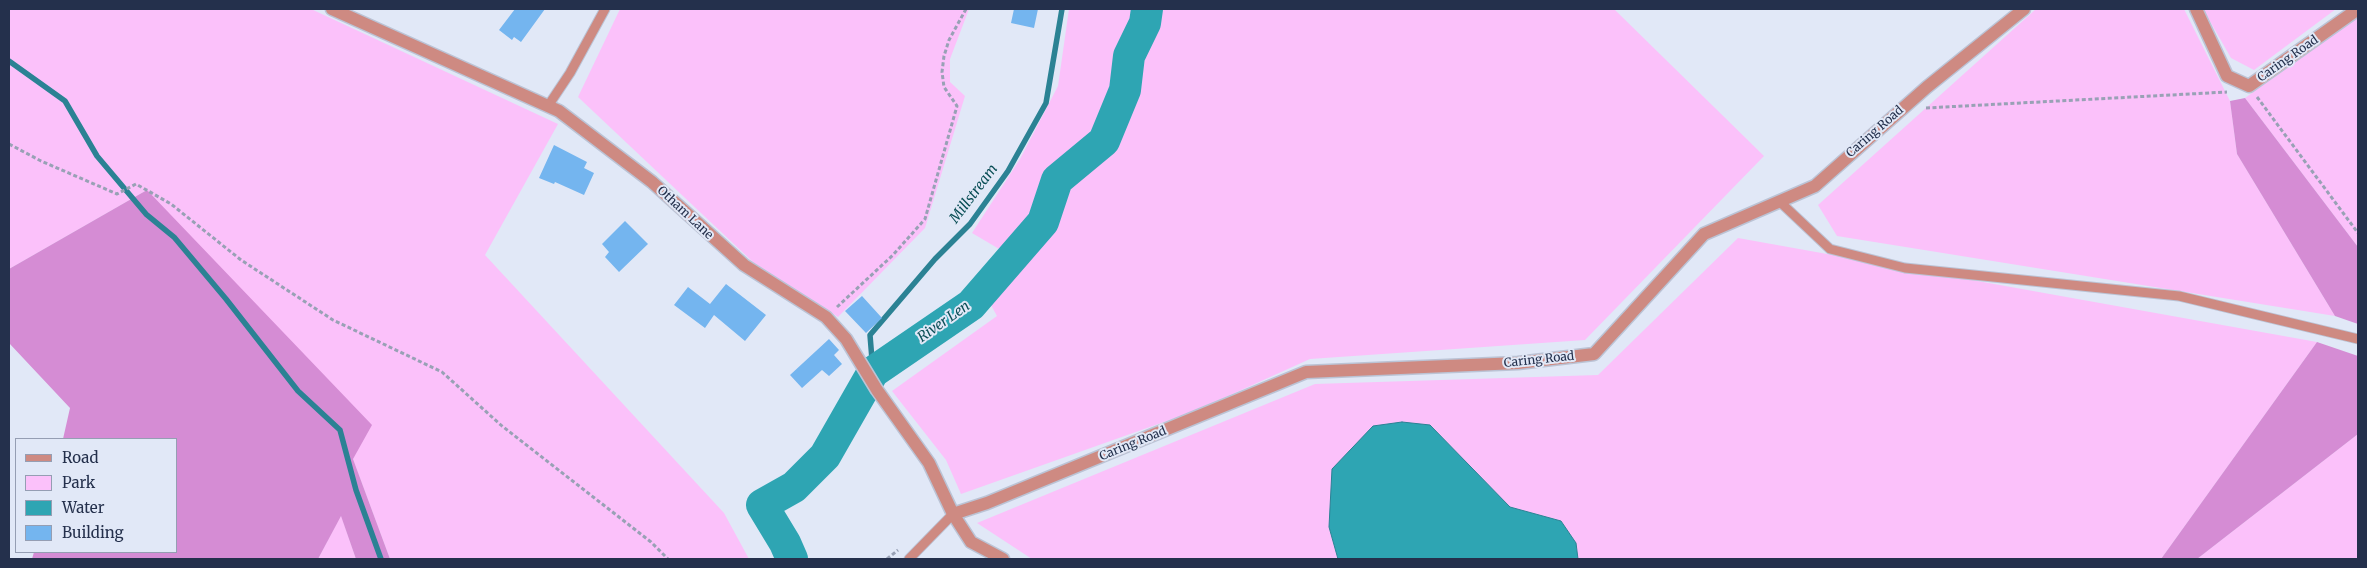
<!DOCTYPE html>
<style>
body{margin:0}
#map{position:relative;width:2367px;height:568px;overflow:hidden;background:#e1e8f7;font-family:Merriweather,serif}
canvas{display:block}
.frame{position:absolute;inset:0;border:10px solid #24304c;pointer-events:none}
.legend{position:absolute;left:15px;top:438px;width:162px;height:115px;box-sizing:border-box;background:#e1e8f7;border:1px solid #959eb3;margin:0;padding:6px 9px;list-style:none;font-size:15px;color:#24304c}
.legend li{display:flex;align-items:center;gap:10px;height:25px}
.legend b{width:25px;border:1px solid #959eb3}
</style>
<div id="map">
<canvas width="2367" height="568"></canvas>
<div class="frame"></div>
<ul class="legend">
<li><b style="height:6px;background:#ce8a82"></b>Road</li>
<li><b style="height:14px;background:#fbc1fa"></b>Park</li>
<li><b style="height:14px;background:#2ea5b3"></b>Water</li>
<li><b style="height:14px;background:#74b5ef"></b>Building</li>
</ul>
</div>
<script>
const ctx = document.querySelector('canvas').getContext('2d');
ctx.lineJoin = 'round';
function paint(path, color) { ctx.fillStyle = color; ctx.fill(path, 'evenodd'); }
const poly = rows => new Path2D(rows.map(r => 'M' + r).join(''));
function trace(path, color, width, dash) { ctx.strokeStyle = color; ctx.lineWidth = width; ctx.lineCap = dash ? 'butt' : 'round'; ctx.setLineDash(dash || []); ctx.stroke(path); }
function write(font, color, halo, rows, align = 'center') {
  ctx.font = font + ' Merriweather,serif'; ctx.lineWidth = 4; ctx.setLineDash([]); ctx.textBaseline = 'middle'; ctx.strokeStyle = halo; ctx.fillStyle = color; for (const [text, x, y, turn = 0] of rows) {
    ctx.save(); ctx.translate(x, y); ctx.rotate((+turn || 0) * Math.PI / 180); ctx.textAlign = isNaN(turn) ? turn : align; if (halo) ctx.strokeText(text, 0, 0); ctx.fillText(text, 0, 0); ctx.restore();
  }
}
const green = poly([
 [9,9,311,9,558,124,485,255,724,513,749,559,390,559,353,459,147,190,9,269],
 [620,9,969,9,950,59,950,82,965,96,925,228,838,317,754,263,578,97],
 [1069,9,1614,9,1764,156,1585,340,1310,359,1195,411,961,494,946,460,892,391,997,316,986,296,1020,258,1011,256,972,233,1020,159,1058,86],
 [2036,9,2184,9,2230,101,2237,154,2335,316,1837,236,1818,205],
 [2203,9,2336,9,2254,70,2231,58],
 [2358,17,2358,247,2245,98],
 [1738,238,2317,342,2161,559,1578,559,1576,543,1561,521,1510,507,1430,425,1329,527,1338,559,1032,559,977,523,1315,384,1598,375],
 [2358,434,2358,559,2197,559],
 [341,515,356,559,318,559]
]);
const forest = poly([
 [2245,98,2358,247,2358,324,2335,316,2237,154,2230,101],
 [147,190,372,425,353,459,390,559,356,559,341,516,318,559,32,559,34,552,176,552,176,439,63,439,70,408,9,343,9,269],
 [2317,342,2358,356,2358,434,2197,559,2161,559]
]);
const water = poly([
 [1402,422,1430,425,1510,507,1561,521,1576,543,1578,559,1338,559,1329,527,1332,469,1373,426,1402,422]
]);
const stream = poly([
 [9,61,65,101,97,156,146,214,174,237,226,299,298,391,340,430,356,490,381,559],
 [873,372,870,335,935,259,970,224,1008,171,1046,103,1062,9]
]);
const river = poly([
 [792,559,785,543,762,505,794,487,825,456,873,372,971,305,1043,222,1057,180,1104,141,1125,90,1129,56,1145,23,1147,9]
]);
const building = poly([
 [515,9,545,9,521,42,514,37,512,40,499,30],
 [1014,9,1038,9,1034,28,1011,23],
 [554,145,587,162,584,168,594,173,584,195,555,182,554,184,539,178],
 [625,221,648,244,619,272,605,257,609,252,602,244],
 [726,284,766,315,745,341,714,315,705,328,674,305,688,287,710,304],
 [862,296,882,318,866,333,845,311],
 [829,339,839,350,834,355,842,364,829,376,822,370,802,388,790,375]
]);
const path = poly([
 [2257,97,2358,233],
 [1926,108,2227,92],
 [9,144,41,161,117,194,136,184,171,204,241,260,333,320,442,372,502,426,651,542,668,559],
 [837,307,893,255,925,219,957,106,944,87,942,72,944,56,949,40,966,9],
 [887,559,898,550]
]);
const lane = poly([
 [548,106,570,73,605,9],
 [1779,201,1830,249,1905,268,2179,296,2358,339],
 [909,559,953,514]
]);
const street = poly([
 [332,9,559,111,652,182,744,265,826,317,846,339,877,390,929,463,953,514,971,542,1003,559],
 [2196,9,2227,76,2249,86,2358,9],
 [953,514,987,503,1306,372,1518,363,1594,354,1704,234,1815,186,1927,87,2024,9]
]);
const streetNames = [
 ["Caring Road",2288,59,-35],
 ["Caring Road",1875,132,-41],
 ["Otham Lane",685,213,43],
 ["Caring Road",1539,360,-6],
 ["Caring Road",1133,444,-22]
];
const waterNames = [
 ["Millstream",974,194,-53],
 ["River Len",944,322,-35]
];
paint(green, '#fbc1fa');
paint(forest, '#d58cd4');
paint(water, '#2ea5b3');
trace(water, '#2b8294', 1);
trace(stream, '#2b8294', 5.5);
trace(river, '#2ea5b3', 32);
paint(building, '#74b5ef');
trace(lane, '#bbc3d5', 11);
trace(street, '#bbc3d5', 15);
trace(path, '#98a1b5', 3, [4, 2.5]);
trace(lane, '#ce8a82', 9);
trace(street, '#ce8a82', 12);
write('12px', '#24304c', '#e1e8f7', streetNames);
write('italic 14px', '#0a4e56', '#e1e8f7', waterNames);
</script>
